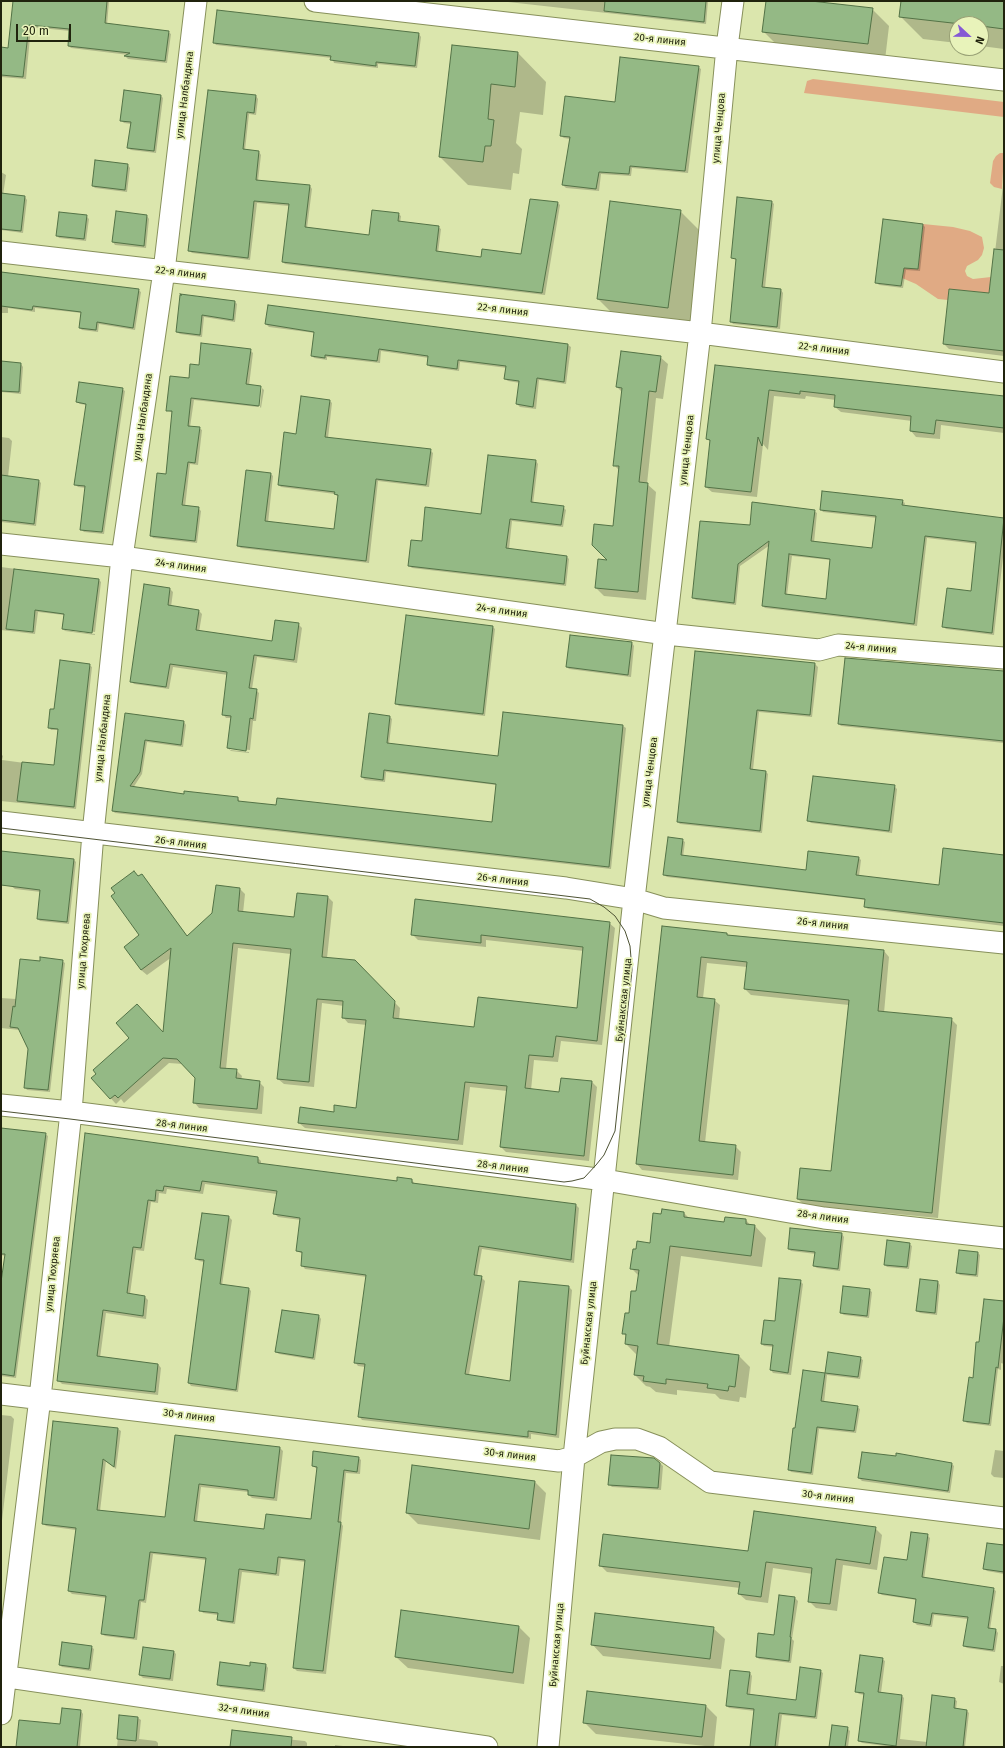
<!DOCTYPE html>
<meta charset="utf-8">
<style>
body{margin:0}
#map{position:relative;width:1005px;height:1748px;overflow:hidden;background:#dbe6ad;font-family:"Fira Sans",sans-serif}
canvas{display:block}
.frame{position:absolute;inset:0;border:2px solid #20230d;pointer-events:none}
.north{position:absolute;left:949px;top:16px;width:40px;height:40px;box-sizing:border-box;background:#e8f3ba;border:1px solid #98a075;border-radius:50%;rotate:112deg;font-size:11px;font-weight:700;line-height:16px;text-align:center;color:#20230d}
.north::after{content:'';display:block;margin:auto;width:14px;height:18px;background:#855ad4;clip-path:polygon(50% 0,100% 100%,50% 72%,0 100%)}
.scale{position:absolute;left:16px;top:24px;width:55px;height:18px;box-sizing:border-box;border:2px solid #20230d;border-top:0;padding-left:5px;font-size:12px;line-height:14px;white-space:nowrap;color:#20230d;-webkit-text-stroke:3px #e8f3ba;paint-order:stroke}
</style>
<div id="map">
<canvas width="1005" height="1748"></canvas>
<div class="frame"></div>
<div class="north">N</div>
<div class="scale">20 m</div>
</div>
<script>
const ctx = document.querySelector('canvas').getContext('2d');
ctx.lineJoin = 'round';
function paint(path, color) { ctx.fillStyle = color; ctx.fill(path, 'evenodd'); }
const poly = rows => new Path2D(rows.map(r => 'M' + r).join(''));
function trace(path, color, width, dash) { ctx.strokeStyle = color; ctx.lineWidth = width; ctx.lineCap = dash ? 'butt' : 'round'; ctx.setLineDash(dash || []); ctx.stroke(path); }
function write(font, color, halo, rows, align = 'center') {
  ctx.font = font + ' "Fira Sans",sans-serif'; ctx.lineWidth = 3.5; ctx.setLineDash([]); ctx.textBaseline = 'middle'; ctx.strokeStyle = halo; ctx.fillStyle = color; for (const [text, x, y, turn = 0] of rows) {
    ctx.save(); ctx.translate(x, y); ctx.rotate((+turn || 0) * Math.PI / 180); ctx.textAlign = isNaN(turn) ? turn : align; if (halo) ctx.strokeText(text, 0, 0); ctx.fillText(text, 0, 0); ctx.restore();
  }
}
const green = poly([
 [813,79,1004,102,1004,117,804,93,807,81],
 [1000,153,1004,153,1002,189,994,187,990,183,993,161,996,156],
 [923,224,953,227,970,231,982,237,984,248,982,255,978,260,967,266,965,271,967,276,973,279,991,277,989,293,949,289,948,300,938,299,916,284,902,278,903,267,918,269]
]);
const shadow = poly([
 [14,1,109,1,107,25,168,32,171,34,167,63,128,59,126,57,129,55,71,48,69,46,70,31,31,27,26,79,1,77,1,48,9,49],
 [499,1,708,1,706,24],
 [767,1,803,1,872,9,889,26,885,60,780,48,763,31],
 [902,1,1004,1,1004,49,981,46,981,24,957,24,957,43,923,39,900,16],
 [419,34,421,37,417,68,378,64,378,68,334,63,332,58,216,45,214,42],
 [453,46,518,53,546,82,543,115,520,112,516,143,522,149,519,174,513,173,511,190,468,185,440,157],
 [698,67,701,69,688,173,632,168,631,176,601,174,599,191,566,188,563,185,570,139,564,138,561,136,616,103],
 [208,91,256,96,258,99,256,115,249,114,245,150,259,152,261,155,258,181,310,186,312,189,307,228,370,236,398,214,401,216,400,223,438,227,441,229,438,253,482,258,521,255,558,203,560,205,545,295,285,264,283,262,289,206,257,203,250,260,192,253,189,250],
 [161,96,163,98,156,153,131,150,128,148,131,124,124,123,121,120],
 [128,165,130,168,127,192,95,188,93,186],
 [1,172,6,175,3,195,25,197,27,200,23,233,1,230],
 [1004,177,1004,356,949,349,944,344,990,294],
 [772,202,774,204,765,288,781,290,783,293,780,329,733,324,731,321,737,260,732,258],
 [680,211,703,234,691,330,621,322,598,299],
 [117,212,147,216,149,219,146,248,115,245,113,242],
 [86,216,89,219,86,241,59,238,57,235],
 [884,220,923,225,925,227,920,271,906,270,903,288,879,285,877,283],
 [1,273,138,290,141,292,135,330,99,324,98,332,82,330,80,328,82,313,35,308,35,312,8,308,8,313,1,313],
 [181,296,235,302,237,304,235,322,204,317,202,337,180,334,177,332],
 [269,306,568,345,571,347,566,384,539,380,536,409,520,407,517,404,520,383,508,381,505,379,507,368,460,362,459,371,430,367,428,364,429,358,381,351,380,363,327,357,327,360,314,358,312,355,315,333,269,327,266,324],
 [250,350,253,353,249,386,262,388,260,388,258,407,194,400,190,427,199,428,202,430,198,465,190,464,185,507,198,508,201,511,197,543,153,538,151,535,166,475,173,413,167,410,200,366],
 [660,357,668,364,663,399,656,398,647,484,656,492,646,600,604,596,596,588,610,561,614,527,619,470,614,465,622,392,617,387],
 [1,362,21,364,23,367,21,394,1,392,1,394],
 [716,366,1004,397,1004,433,941,425,940,439,916,437,911,431,912,421,841,412,835,407,836,400,806,396,805,399,774,396,768,450,763,444,757,497,712,492,706,487,711,442,708,439],
 [262,388,264,390,261,408,260,407],
 [122,389,125,391,104,534,84,532,81,529,86,488,78,487,75,484,87,405,80,404,77,402],
 [330,401,332,403,328,438,430,450,433,453,429,487,378,481,369,563,241,548,238,546,271,474,273,476,268,523,335,530,338,497,335,494,281,487,279,485,297,435],
 [1,437,9,438,12,441,8,477,39,481,41,483,36,526,1,522],
 [536,461,538,464,533,504,563,507,566,510,563,527,512,521,509,549,567,557,569,559,566,586,412,568,409,565,422,542,481,515],
 [902,501,905,503,904,507,1004,519,1004,549,994,635,946,629,943,626,971,592,977,544,927,538,917,626,765,608,763,606,770,545,740,566,736,605,696,600,693,597,751,526,814,511,817,513,814,543,873,550,877,518,823,512,821,509],
 [792,556,831,560,827,600,787,595],
 [1,567,99,580,101,582,95,632,64,628,64,630,63,629,64,615,38,612,35,634,1,630],
 [170,589,173,592,171,607,198,610,202,614,199,632,273,642,298,624,302,628,297,663,257,657,252,689,256,690,259,693,256,721,253,721,250,750,230,748,230,750,249,752,249,753,231,751,228,748,231,718,226,718,223,714,228,675,173,667,169,689,134,684,131,681],
 [493,627,495,629,485,716,399,706,396,703],
 [64,630,95,634,95,635,65,631],
 [571,636,632,643,634,646,631,677,569,669,567,667],
 [696,652,815,664,818,667,812,717,759,712,753,770,766,772,768,774,762,833,680,824,678,822],
 [89,665,92,667,76,809,1,801,1,754,3,756,2,760,55,767,59,730,51,730,49,727,55,710],
 [1004,672,1004,743,841,726,839,724],
 [126,714,184,722,186,725,183,747,147,742,142,774,133,788,185,795,238,798,240,802,492,823,496,785,386,772,385,782,365,780,362,777,390,717,392,719,389,744,499,757,504,714,623,726,626,728,611,869,115,813,113,811],
 [894,786,897,789,892,833,811,823,808,820],
 [682,840,685,842,683,857,807,871,858,857,861,860,859,876,940,886,1004,856,1004,926,868,909,865,907,866,900,667,877,664,875],
 [1,852,74,860,76,862,69,924,40,921,38,919,41,892,15,889,1,878],
 [142,875,188,937,240,889,245,894,243,913,295,918,328,897,333,902,327,958,354,961,400,1008,399,1020,475,1029,578,1009,584,951,486,940,486,947,418,940,412,934,609,923,615,928,602,1045,561,1041,558,1062,534,1060,531,1090,560,1093,592,1082,597,1087,589,1161,506,1152,501,1147,507,1091,470,1087,463,1145,305,1128,299,1123,334,1113,356,1109,367,1025,348,1023,343,1017,344,1006,322,1003,314,1087,284,1084,278,1079,291,954,238,948,226,1069,236,1070,242,1076,241,1080,259,1082,264,1087,262,1114,199,1108,194,1102,196,1078,183,1064,169,1063,124,1103,121,1099,116,1104,92,1078,164,1034,172,957,147,975,141,970,139,877],
 [663,928,884,951,889,957,884,1013,951,1019,957,1025,938,1218,804,1205,798,1199,832,1172,849,1005,751,995,745,989,747,967,707,963,703,998,714,1000,720,1005,705,1143,735,1146,741,1152,738,1180,642,1170,637,1164],
 [62,961,65,963,50,1092,27,1090,25,1087,29,1048,20,1030,1,1028,1,998,16,999,41,962],
 [1,1129,45,1134,48,1136,16,1378,1,1376,1,1290,6,1256,1,1255],
 [86,1134,258,1158,261,1161,261,1164,398,1182,412,1180,415,1184,576,1205,579,1208,574,1263,482,1249,477,1277,481,1277,485,1281,469,1375,511,1382,569,1287,572,1290,559,1438,531,1434,531,1439,362,1420,359,1416,365,1367,358,1366,355,1362,367,1277,305,1269,302,1265,303,1254,297,1251,301,1220,278,1217,275,1214,277,1194,205,1184,203,1194,167,1189,166,1194,159,1193,158,1203,151,1202,144,1251,136,1250,130,1294,145,1297,148,1300,146,1319,106,1313,100,1358,158,1364,161,1368,158,1395,62,1384,58,1380],
 [662,1211,684,1213,689,1218,725,1223,746,1220,751,1226,755,1226,766,1238,762,1267,681,1256,669,1347,739,1356,750,1367,746,1398,740,1397,739,1402,720,1399,715,1394,677,1390,677,1395,656,1392,650,1387,646,1386,635,1375,637,1355,626,1344,627,1337,623,1333,637,1293,639,1276,631,1268,637,1250,650,1244],
 [203,1214,229,1217,232,1220,222,1285,249,1289,251,1291,238,1392,191,1386,189,1383,204,1262,199,1261,196,1258],
 [842,1234,844,1237,840,1271,817,1268,814,1266,816,1254,791,1251,789,1249],
 [909,1244,912,1246,909,1269,887,1267,885,1265],
 [978,1253,980,1255,978,1277,960,1275,957,1273],
 [800,1281,803,1284,791,1375,773,1373,771,1370,774,1347,764,1346,762,1344],
 [938,1282,940,1285,937,1315,920,1313,917,1311],
 [869,1290,872,1292,869,1318,844,1315,841,1313],
 [1004,1302,1004,1364,1001,1363,1001,1370,998,1369,991,1426,967,1423,964,1420,980,1343],
 [283,1311,319,1316,321,1319,315,1360,279,1354,276,1352],
 [829,1353,860,1358,863,1360,860,1379,827,1375,824,1403,857,1407,860,1409,856,1433,819,1429,813,1475,791,1472,789,1469,804,1371,826,1374],
 [1,1415,11,1416,14,1419,1,1529],
 [118,1429,121,1431,116,1469,106,1461,100,1511,166,1518,175,1436,280,1448,283,1451,277,1501,252,1498,249,1495,249,1492,201,1487,197,1522,265,1530,312,1520,317,1469,313,1466,358,1457,361,1460,360,1474,346,1473,341,1523,343,1526,326,1674,297,1671,294,1668,306,1562,281,1559,279,1576,242,1572,235,1624,221,1622,218,1619,218,1615,203,1613,201,1610,206,1560,153,1554,146,1603,141,1602,137,1640,105,1636,102,1634,107,1598,72,1594,69,1591,76,1530,46,1526,43,1523],
 [995,1450,1004,1451,1004,1478,994,1477,991,1474],
 [660,1463,663,1466,661,1490,612,1487,609,1484],
 [951,1463,954,1466,950,1493,862,1481,859,1478],
 [535,1482,546,1493,540,1540,418,1524,407,1513],
 [875,1528,882,1535,877,1570,843,1565,837,1611,816,1608,809,1601,813,1574,773,1568,768,1603,746,1600,739,1594,740,1588,607,1572,600,1565,749,1552],
 [927,1535,930,1538,924,1579,993,1589,996,1591,990,1629,996,1630,998,1633,995,1652,967,1648,964,1646,968,1619,934,1615,932,1627,917,1625,914,1622,917,1600,882,1595,879,1593,908,1561],
 [1004,1546,1004,1574,987,1571,984,1569],
 [780,1596,795,1598,798,1601,792,1639,794,1641,791,1663,759,1659,757,1657,775,1636],
 [402,1612,519,1627,530,1638,524,1684,408,1668,396,1657],
 [713,1628,725,1639,721,1669,603,1656,592,1644],
 [91,1647,94,1649,91,1671,62,1667,60,1665],
 [173,1651,176,1654,173,1681,143,1678,140,1675],
 [882,1659,885,1661,881,1693,902,1696,904,1698,900,1739,927,1742,954,1699,957,1701,956,1709,967,1711,969,1713,965,1747,969,1747,893,1747,862,1743,859,1741,865,1695,859,1694,857,1692],
 [266,1665,268,1668,265,1692,220,1687,218,1684,251,1667],
 [1001,1666,1004,1666,1004,1684,999,1682],
 [820,1671,823,1673,817,1719,782,1715,778,1747,751,1747,755,1711,729,1708,727,1706,750,1673,752,1676,750,1696,797,1701],
 [706,1706,717,1717,714,1747,596,1734,584,1722],
 [81,1711,83,1714,80,1747,17,1747,61,1725],
 [120,1716,138,1718,141,1720,139,1739,156,1741,158,1743,158,1747,117,1747],
 [847,1728,850,1731,848,1747,830,1747],
 [275,1738,305,1741,307,1743,307,1747,231,1747],
 [335,1745,351,1747,335,1747]
]);
const building = poly([
 [13,1,107,1,105,23,169,31,165,61,124,56,130,53,68,46,69,29,29,25,23,77,1,75,1,47,8,48,13,1],
 [605,1,706,1,704,22,604,11,605,1],
 [766,1,811,1,873,8,868,44,762,32,766,1],
 [901,1,1004,1,1004,29,981,26,981,24,961,24,899,17,901,1],
 [217,10,419,33,415,66,376,62,376,66,330,60,331,56,213,43,217,10],
 [452,45,518,52,515,87,491,84,488,119,494,120,491,146,485,146,483,162,439,157,452,45],
 [620,57,699,66,685,171,630,166,629,174,599,172,596,189,562,185,570,137,560,136,565,96,615,102,620,57],
 [124,90,161,95,154,151,127,148,131,122,120,121,124,90],
 [208,90,256,95,254,113,247,112,243,149,259,151,256,180,310,185,305,227,369,235,372,210,399,213,398,221,439,226,436,251,481,257,482,249,521,254,530,199,558,202,542,293,282,262,289,204,254,201,248,258,188,251,208,90],
 [95,160,128,164,125,190,92,186,95,160],
 [1,193,25,196,21,231,1,229,1,193],
 [737,197,772,201,762,287,781,289,777,327,730,322,736,259,731,258,737,197],
 [610,201,681,210,668,308,597,299,610,201],
 [116,211,147,215,144,246,112,242,116,211],
 [59,212,87,215,84,239,56,236,59,212],
 [883,219,923,224,918,269,904,268,901,286,875,283,883,219],
 [994,249,1004,250,1004,351,943,344,949,289,989,293,994,249],
 [1,272,139,289,133,328,97,322,96,330,79,328,81,312,33,306,32,310,1,306,1,272],
 [180,294,235,301,233,320,202,315,200,335,176,332,180,295,182,295,180,294],
 [268,305,568,344,564,382,537,378,533,407,516,404,519,381,504,379,506,366,458,360,457,369,427,365,428,356,379,349,377,361,325,355,325,358,311,356,314,332,265,324,268,305],
 [201,343,251,349,246,384,261,386,259,406,191,398,188,426,200,427,195,463,188,462,182,505,199,507,195,541,150,536,157,473,166,474,172,411,166,411,170,376,189,378,190,364,199,365,201,343],
 [621,351,661,356,656,392,649,391,639,482,648,483,638,592,595,588,598,559,607,560,592,545,594,524,613,526,619,466,613,466,622,388,616,387,621,351],
 [1,361,21,363,19,392,1,391,1,361],
 [715,365,1004,396,1004,428,936,420,934,434,910,431,911,416,834,407,835,395,800,391,800,394,769,390,762,446,758,437,751,492,705,487,710,440,706,439,715,365],
 [79,382,123,388,102,532,80,530,85,486,74,485,86,404,76,402,79,382],
 [301,396,330,400,325,437,431,449,426,485,376,479,366,561,237,546,246,470,271,473,265,521,334,529,338,495,334,494,335,492,278,485,284,432,296,434,301,396],
 [488,455,536,460,531,502,564,506,561,525,510,519,506,548,567,556,564,584,408,566,411,540,422,541,425,507,481,514,488,455],
 [1,475,39,480,34,524,1,520,1,475],
 [822,491,903,500,902,505,1004,518,992,633,942,627,947,588,971,591,976,542,925,536,914,624,762,606,769,541,738,564,734,603,692,598,700,521,750,525,752,502,815,510,811,541,872,548,876,516,820,510,822,491],
 [789,554,830,559,826,599,785,594,789,554],
 [14,569,99,579,92,633,62,629,64,614,35,610,33,632,6,629,14,569],
 [144,584,170,588,168,605,199,610,196,630,272,641,275,620,299,623,294,660,254,655,249,688,257,689,253,719,250,718,246,751,227,748,231,716,222,715,227,672,170,664,166,687,130,682,144,584],
 [406,615,493,626,483,714,395,704,406,615],
 [570,635,632,642,628,675,566,667,570,635],
 [695,651,815,663,810,715,757,710,750,769,766,771,760,831,677,822,695,651],
 [845,658,1004,671,1004,741,838,724,845,658],
 [60,660,90,664,74,807,17,801,22,762,54,765,58,729,48,728,50,709,54,709,60,660],
 [503,712,623,725,609,867,112,811,125,713,184,721,181,745,145,740,140,772,130,786,184,794,184,791,238,797,238,801,276,805,277,798,492,822,496,784,384,770,383,780,361,777,369,713,390,716,387,743,498,756,503,712],
 [813,776,895,785,889,831,807,821,813,776],
 [668,837,683,839,681,855,806,870,808,851,859,857,856,875,939,885,943,848,1004,855,1004,923,864,907,865,899,663,875,668,837],
 [1,851,74,859,67,922,37,919,40,890,1,885,1,851],
 [134,871,138,876,142,874,187,936,212,913,216,885,240,888,238,911,294,917,297,893,328,896,322,957,355,960,395,1001,393,1018,474,1027,478,997,577,1008,583,947,481,935,481,943,411,935,415,899,610,922,597,1041,556,1036,553,1057,529,1055,525,1088,559,1092,561,1078,592,1081,584,1156,500,1147,507,1086,465,1082,458,1140,298,1123,300,1107,334,1112,334,1105,356,1108,366,1020,342,1018,343,1001,317,999,309,1082,277,1079,291,949,233,943,220,1068,237,1069,236,1078,260,1081,257,1109,193,1103,195,1078,177,1059,163,1058,118,1098,115,1095,110,1099,91,1078,96,1074,93,1070,129,1038,116,1023,137,1004,163,1032,171,948,141,970,124,947,139,935,111,896,115,893,111,888,134,871],
 [662,926,727,933,727,935,884,950,878,1011,952,1018,932,1213,797,1199,800,1168,831,1171,849,1000,744,989,747,962,701,957,697,997,715,999,699,1141,736,1145,733,1175,636,1164,662,926],
 [40,957,63,960,48,1090,24,1088,28,1049,18,1028,10,1027,13,1006,15,1007,20,959,40,961,40,957],
 [1,1128,46,1133,14,1376,1,1374,1,1282,5,1254,1,1254,1,1128],
 [85,1133,258,1157,258,1163,397,1181,397,1177,412,1179,412,1183,576,1204,571,1260,479,1246,474,1275,482,1276,465,1374,510,1381,519,1281,569,1286,556,1435,528,1431,528,1437,358,1417,365,1364,354,1363,366,1275,301,1266,302,1252,296,1251,300,1218,273,1214,277,1191,202,1181,200,1191,164,1186,163,1191,156,1190,155,1201,148,1200,141,1248,133,1247,127,1293,145,1296,143,1316,103,1310,97,1356,158,1364,155,1392,57,1381,85,1133],
 [662,1209,684,1212,684,1217,724,1222,725,1217,746,1219,746,1224,755,1225,751,1256,670,1246,657,1344,739,1355,735,1387,729,1386,728,1391,707,1388,708,1384,666,1379,666,1384,643,1381,644,1376,634,1375,638,1346,625,1344,626,1334,622,1334,625,1313,629,1313,631,1291,636,1291,639,1270,630,1269,633,1249,636,1249,637,1241,650,1243,653,1213,661,1214,662,1209],
 [202,1213,229,1216,220,1284,249,1288,236,1390,188,1383,204,1260,195,1259,202,1213],
 [790,1228,842,1233,838,1269,813,1266,815,1252,788,1249,790,1228],
 [887,1240,910,1243,907,1267,884,1265,887,1240],
 [959,1250,978,1252,976,1275,956,1273,959,1250],
 [779,1278,801,1280,788,1373,770,1370,773,1345,761,1344,764,1320,775,1321,779,1278],
 [920,1279,938,1281,935,1313,916,1311,920,1279],
 [843,1286,870,1289,867,1316,840,1313,843,1286],
 [984,1299,1004,1301,1004,1317,998,1368,996,1367,989,1424,963,1421,969,1377,973,1378,976,1342,979,1342,984,1299],
 [282,1310,319,1315,313,1358,275,1352,282,1310],
 [828,1352,861,1357,858,1377,825,1373,828,1352],
 [803,1370,825,1373,821,1401,858,1406,854,1431,817,1427,811,1473,788,1470,793,1428,795,1428,803,1370],
 [53,1421,118,1428,114,1467,103,1459,97,1510,165,1517,175,1435,280,1447,274,1498,248,1495,248,1490,199,1484,194,1521,264,1529,266,1514,311,1519,317,1467,312,1466,313,1451,359,1457,357,1472,344,1470,338,1522,341,1522,323,1671,293,1668,305,1560,278,1557,276,1574,239,1569,233,1622,217,1620,218,1613,199,1611,206,1558,150,1552,144,1600,139,1600,134,1638,101,1634,106,1596,68,1591,76,1528,42,1524,53,1421],
 [862,1452,896,1456,896,1453,952,1463,948,1491,858,1478,862,1452],
 [611,1455,654,1458,660,1463,658,1488,608,1485,611,1455],
 [412,1465,535,1481,529,1529,406,1513,412,1465],
 [754,1511,876,1527,870,1564,836,1559,830,1604,808,1602,812,1568,766,1562,761,1597,738,1594,740,1582,599,1566,603,1534,748,1551,754,1511],
 [911,1532,928,1534,922,1577,994,1588,988,1628,996,1629,993,1650,963,1646,968,1617,932,1613,930,1625,913,1622,916,1599,878,1593,884,1557,907,1560,911,1532],
 [987,1543,1004,1545,1004,1572,983,1569,987,1543],
 [779,1595,795,1597,790,1637,791,1637,789,1661,756,1657,758,1633,774,1635,779,1595],
 [401,1610,519,1626,513,1673,395,1657,401,1610],
 [595,1613,714,1627,710,1659,591,1645,595,1613],
 [62,1642,92,1646,89,1669,59,1665,62,1642],
 [143,1647,174,1651,170,1679,139,1675,143,1647],
 [860,1655,883,1658,878,1692,902,1695,896,1746,858,1741,864,1693,855,1692,860,1655],
 [220,1662,250,1666,250,1662,266,1664,263,1690,217,1685,220,1662],
 [800,1667,821,1670,815,1717,779,1713,775,1747,750,1747,754,1709,726,1706,730,1670,750,1672,747,1694,796,1700,800,1667],
 [587,1691,706,1705,702,1737,583,1723,587,1691],
 [932,1695,955,1698,954,1708,967,1710,963,1747,926,1747,932,1695],
 [62,1708,81,1710,77,1747,16,1747,19,1720,60,1724,62,1708],
 [119,1715,138,1717,136,1741,117,1739,119,1715],
 [832,1725,848,1727,845,1747,829,1747,832,1725],
 [232,1730,292,1737,291,1747,230,1747,232,1730]
]);
const minor = poly([
 [315,1,1004,80],
 [1,252,700,333,1004,372],
 [1,544,122,557,666,634,819,650,838,645,1004,658],
 [1,822,566,888,634,899,664,908,1004,943],
 [1,1105,71,1112,605,1180,824,1218,1004,1238],
 [1,1394,559,1461,574,1457,601,1442,615,1439,637,1439,659,1447,710,1482,1004,1518],
 [1,1676,487,1747],
 [1,1714,40,1398,71,1112,93,833,122,557,164,271,196,1],
 [548,1747,574,1457,634,899,700,333,727,47,733,1]
]);
const tram = poly([
 [1,828,590,899,604,907,615,916,625,931,630,946,632,970,615,1131,604,1155,596,1165,584,1178,572,1181,564,1182,70,1119,1,1111]
]);
const streetNames = [
 ["20-я линия",660,40,6],
 ["улица Налбандяна",185,95,-83],
 ["улица Ченцова",719,128,-85],
 ["22-я линия",181,273,7],
 ["22-я линия",503,310,7],
 ["22-я линия",824,349,7],
 ["улица Налбандяна",143,417,-82],
 ["улица Ченцова",687,450,-84],
 ["24-я линия",181,566,8],
 ["24-я линия",502,611,8],
 ["24-я линия",871,648,5],
 ["улица Налбандяна",103,738,-84],
 ["улица Ченцова",650,772,-83],
 ["26-я линия",181,843,7],
 ["26-я линия",503,880,7],
 ["26-я линия",823,924,6],
 ["улица Тюхряева",84,951,-85],
 ["Буйнакская улица",624,1000,-84],
 ["28-я линия",182,1126,7],
 ["28-я линия",503,1167,7],
 ["28-я линия",823,1217,8],
 ["улица Тюхряева",53,1274,-84],
 ["Буйнакская улица",589,1323,-84],
 ["30-я линия",189,1416,7],
 ["30-я линия",510,1455,7],
 ["30-я линия",828,1497,7],
 ["Буйнакская улица",557,1645,-85],
 ["32-я линия",244,1711,8]
];
paint(green, '#e0aa84');
paint(shadow, '#0003');
paint(building, '#94b985');
trace(building, '#537246', 1);
trace(minor, '#87905b', 23);
trace(minor, '#fff', 21);
trace(tram, '#4e5334', 1);
write('10px', '#20230d', '#e8f3ba', streetNames);
</script>
